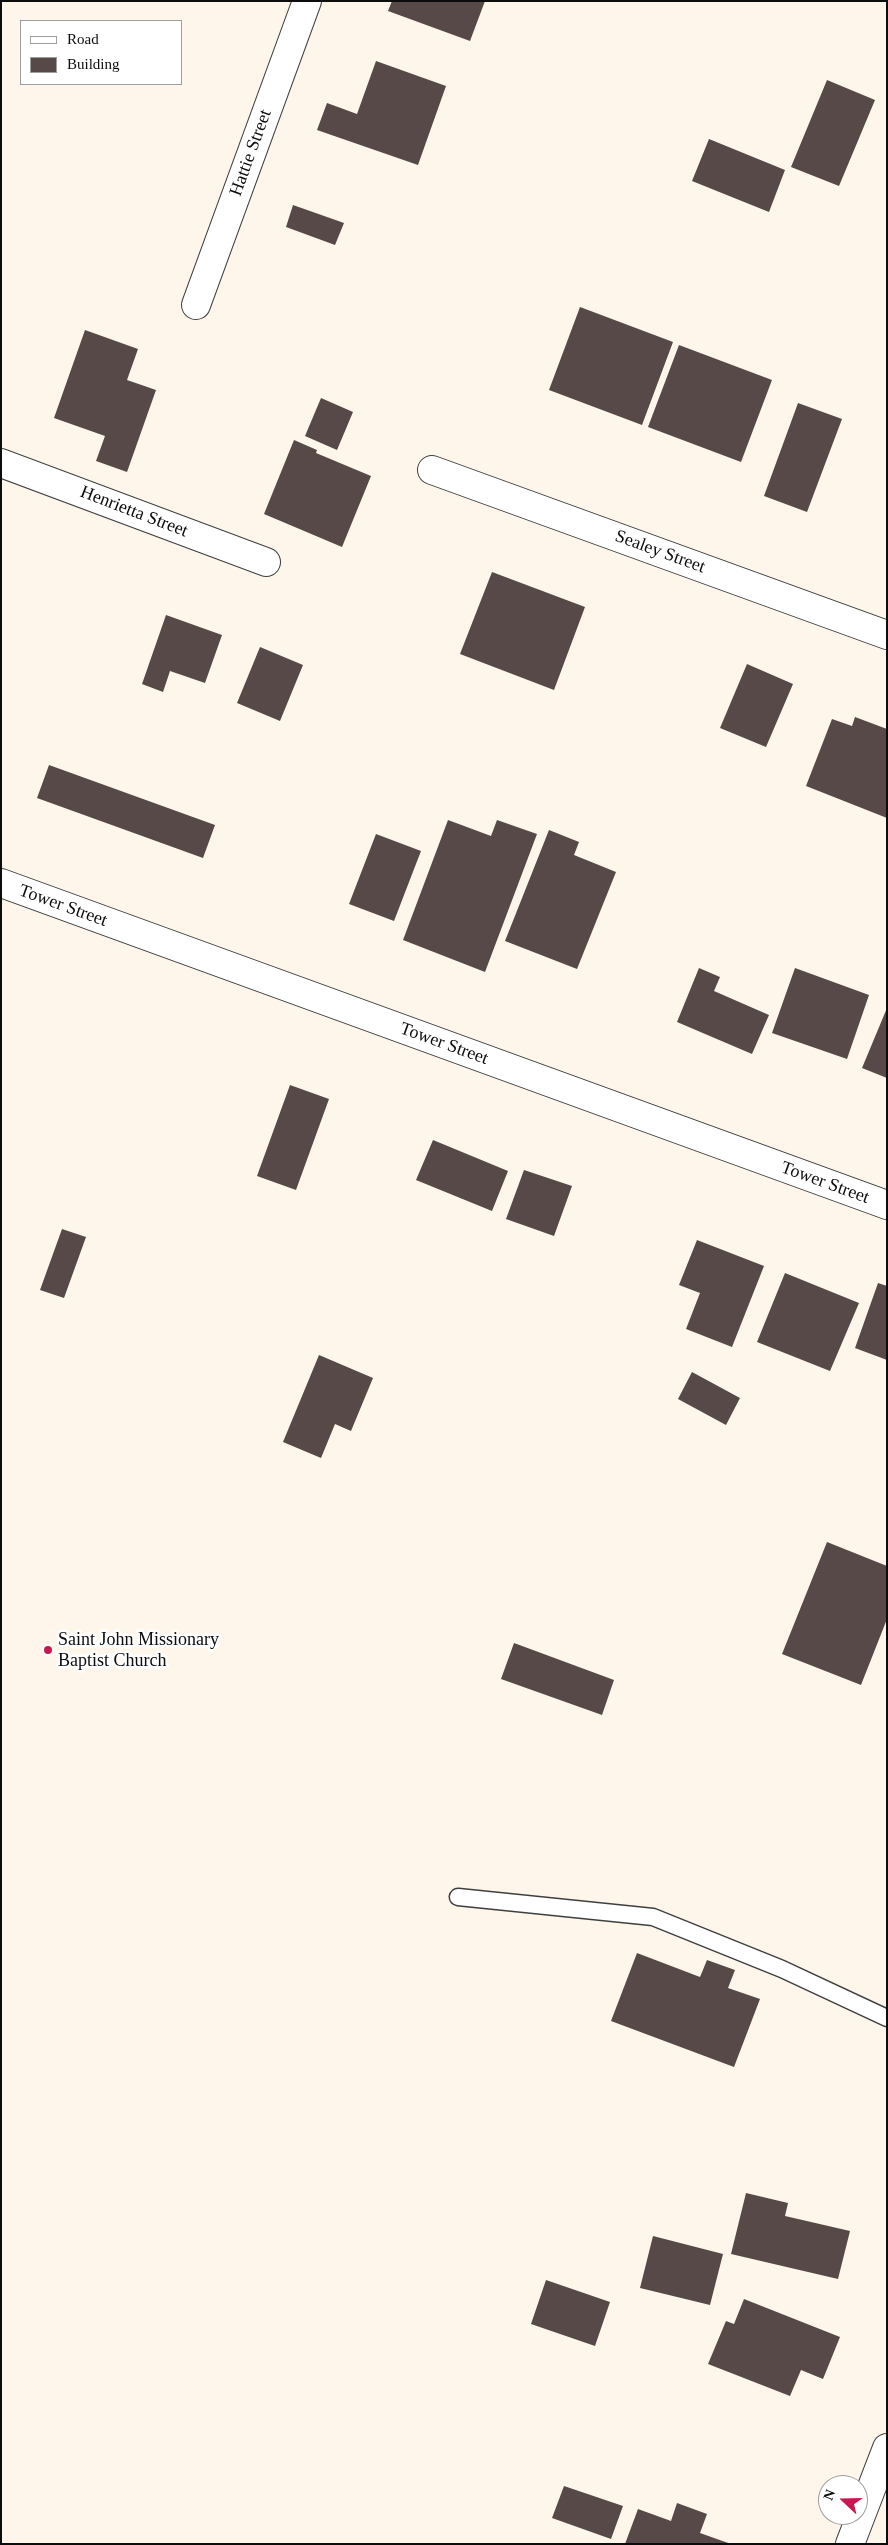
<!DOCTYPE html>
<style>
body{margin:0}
#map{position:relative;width:888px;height:2545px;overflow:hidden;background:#fff6eb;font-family:Georgia,serif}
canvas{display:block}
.frame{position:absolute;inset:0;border:2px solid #0c0c0c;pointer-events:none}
.legend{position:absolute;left:20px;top:20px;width:162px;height:65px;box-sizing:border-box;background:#fff;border:1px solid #9e9e9e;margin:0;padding:6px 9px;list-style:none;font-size:15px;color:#0c0c0c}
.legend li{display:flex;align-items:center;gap:10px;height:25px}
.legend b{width:25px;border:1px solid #9e9e9e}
.north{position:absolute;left:818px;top:2475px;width:50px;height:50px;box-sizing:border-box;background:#fff;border:1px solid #9e9e9e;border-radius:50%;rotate:291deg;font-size:14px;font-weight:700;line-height:20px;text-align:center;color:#0c0c0c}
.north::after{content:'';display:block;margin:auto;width:18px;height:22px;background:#c7194f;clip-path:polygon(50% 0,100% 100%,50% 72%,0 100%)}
</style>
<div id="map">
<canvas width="888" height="2545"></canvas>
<div class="frame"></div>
<ul class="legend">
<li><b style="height:6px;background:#fff"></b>Road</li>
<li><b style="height:14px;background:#564947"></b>Building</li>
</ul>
<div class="north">N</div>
</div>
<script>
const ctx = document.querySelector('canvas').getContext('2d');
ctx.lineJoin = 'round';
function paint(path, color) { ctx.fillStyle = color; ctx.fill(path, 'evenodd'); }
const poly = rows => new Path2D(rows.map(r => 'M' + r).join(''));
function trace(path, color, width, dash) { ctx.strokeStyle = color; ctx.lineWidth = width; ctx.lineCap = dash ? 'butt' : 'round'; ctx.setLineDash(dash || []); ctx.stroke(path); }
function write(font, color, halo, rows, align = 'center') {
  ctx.font = font + ' Georgia,serif'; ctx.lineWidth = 5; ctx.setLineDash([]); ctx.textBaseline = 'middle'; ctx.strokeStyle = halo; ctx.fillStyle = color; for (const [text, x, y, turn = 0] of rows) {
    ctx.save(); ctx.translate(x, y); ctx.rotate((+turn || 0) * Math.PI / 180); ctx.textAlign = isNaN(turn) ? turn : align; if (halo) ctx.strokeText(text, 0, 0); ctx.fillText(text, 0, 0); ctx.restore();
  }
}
const building = poly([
 [392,1,485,1,470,41,388,11],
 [376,61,446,86,418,165,317,130,327,103,357,114],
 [827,80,875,100,839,186,791,167],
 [709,139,785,170,769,212,692,181],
 [293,205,344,223,335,245,286,227],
 [580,307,673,342,642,425,549,390],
 [85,330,138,349,127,380,156,390,127,472,96,461,105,436,54,418],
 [679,345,772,380,741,462,648,427],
 [321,398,353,412,337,450,305,436],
 [798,403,842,419,807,512,764,496],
 [294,440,317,450,316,453,371,476,342,547,264,514],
 [492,572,585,607,554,690,460,654],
 [166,615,222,635,205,683,170,671,163,692,142,684],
 [260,647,303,665,280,721,237,703],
 [747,664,793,684,766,747,720,728],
 [855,717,887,729,887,818,806,786,832,719,852,726],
 [49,765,215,825,203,858,37,798],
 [448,820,491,836,497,820,537,834,485,972,403,940],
 [549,830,579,842,574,855,616,872,577,969,505,941],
 [376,834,421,851,394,921,349,904],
 [699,968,720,977,714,991,769,1015,752,1054,677,1022],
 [795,968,869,995,847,1059,772,1033],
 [887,1008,887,1078,862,1068],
 [290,1085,329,1099,296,1190,257,1176],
 [433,1140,508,1171,492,1211,416,1180],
 [524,1170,572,1186,554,1236,506,1219],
 [62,1229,86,1237,64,1298,40,1290],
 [697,1240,764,1266,732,1347,686,1329,700,1293,679,1285],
 [785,1273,859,1303,830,1371,757,1342],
 [878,1283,887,1286,887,1360,855,1348],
 [319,1355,373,1378,351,1431,335,1424,321,1458,283,1442],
 [692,1372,740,1398,726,1425,678,1399],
 [827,1542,887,1566,887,1619,861,1685,782,1654],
 [514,1643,614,1680,602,1715,501,1679],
 [637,1953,700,1977,707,1960,735,1970,728,1988,760,1999,734,2067,611,2021],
 [746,2193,788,2203,785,2216,850,2231,838,2279,731,2254],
 [653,2236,723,2254,710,2305,640,2288],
 [546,2280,610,2302,595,2346,531,2324],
 [744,2299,840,2337,823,2379,801,2370,790,2396,708,2364,726,2321,734,2324],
 [564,2486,623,2506,611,2539,552,2518],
 [677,2503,707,2514,700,2533,731,2544,625,2544,638,2509,671,2521]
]);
const service = poly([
 [458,1897,653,1917,782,1969,887,2018]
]);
const minor = poly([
 [196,305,307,1],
 [1,463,266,562],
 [432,470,887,635],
 [1,883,887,1205]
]);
const tertiary = poly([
 [850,2544,887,2448]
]);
const markers = [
 [48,1650,5,"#c7194f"]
];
const streetNames = [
 ["Hattie Street",251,153,-70],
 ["Henrietta Street",134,512,21],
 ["Sealey Street",660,552,20],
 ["Tower Street",63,906,20],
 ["Tower Street",444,1044,20],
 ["Tower Street",825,1183,20]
];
const poiNames = [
 ["Saint John Missionary",58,1640],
 ["Baptist Church",58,1661]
];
paint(building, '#564947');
trace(service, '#3f3f3f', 19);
trace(minor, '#3f3f3f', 30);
trace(tertiary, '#3f3f3f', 30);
trace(service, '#fff', 16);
trace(minor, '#fff', 28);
trace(tertiary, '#fff', 28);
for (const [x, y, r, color] of markers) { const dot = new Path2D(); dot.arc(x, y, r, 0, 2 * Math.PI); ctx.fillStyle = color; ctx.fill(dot); trace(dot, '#fff', 2); }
write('18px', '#0c0c0c', '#fff', streetNames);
write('18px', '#0c0c0c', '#fff', poiNames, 'left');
</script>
